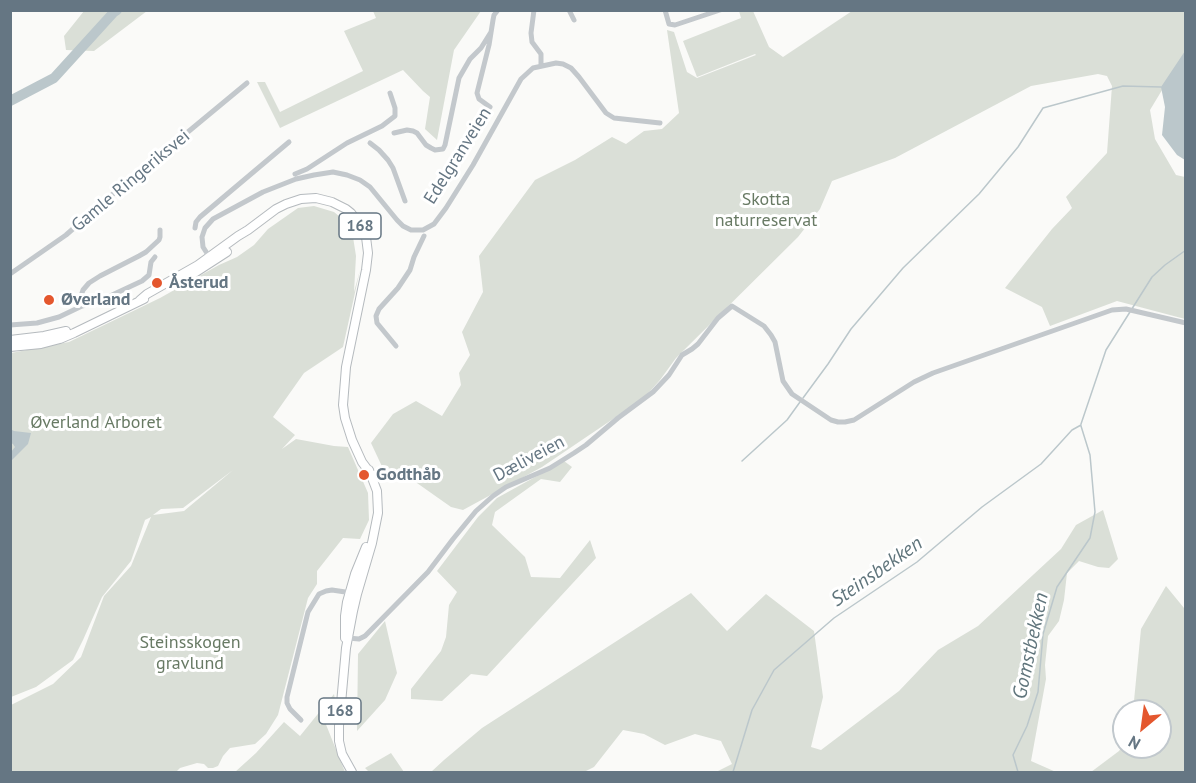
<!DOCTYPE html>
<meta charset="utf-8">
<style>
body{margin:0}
#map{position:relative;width:1196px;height:783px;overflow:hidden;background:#fafaf8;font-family:"PT Sans",sans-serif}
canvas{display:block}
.frame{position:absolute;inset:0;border:12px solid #657683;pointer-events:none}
.north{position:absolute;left:1112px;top:699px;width:60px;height:60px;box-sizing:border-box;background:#fff;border:2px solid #c1c8cd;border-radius:50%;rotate:209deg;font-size:16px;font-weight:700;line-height:24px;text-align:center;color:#657683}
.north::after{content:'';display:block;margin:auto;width:21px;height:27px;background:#e4572e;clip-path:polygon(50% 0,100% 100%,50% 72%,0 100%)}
</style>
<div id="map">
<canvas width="1196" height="783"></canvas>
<div class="frame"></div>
<div class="north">N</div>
</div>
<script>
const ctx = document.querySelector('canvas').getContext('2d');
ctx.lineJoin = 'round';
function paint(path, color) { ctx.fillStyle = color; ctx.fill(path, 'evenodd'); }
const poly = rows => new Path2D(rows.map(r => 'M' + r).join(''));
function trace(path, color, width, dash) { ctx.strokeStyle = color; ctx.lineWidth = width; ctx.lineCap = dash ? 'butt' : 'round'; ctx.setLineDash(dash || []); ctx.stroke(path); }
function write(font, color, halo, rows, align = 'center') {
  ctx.font = font + ' "PT Sans",sans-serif'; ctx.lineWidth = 6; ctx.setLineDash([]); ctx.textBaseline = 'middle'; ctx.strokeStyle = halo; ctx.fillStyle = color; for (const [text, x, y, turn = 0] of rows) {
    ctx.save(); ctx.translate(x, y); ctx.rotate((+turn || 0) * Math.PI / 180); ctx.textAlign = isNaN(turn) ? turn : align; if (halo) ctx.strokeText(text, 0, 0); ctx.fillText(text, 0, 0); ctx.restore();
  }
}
const green = poly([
 [84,11,84,10,147,11,94,51,66,50,64,36],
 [373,11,481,11,454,50,437,140,425,129,430,97,423,91,403,70,280,128,257,82,265,82,280,112,363,71,344,31,376,18],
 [739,11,753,11,769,47,783,57,852,11,1185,11,1185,52,1150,110,1155,139,1176,175,1185,177,1185,319,1117,301,1050,326,1042,307,1005,288,1052,229,1072,208,1066,197,1107,153,1112,86,1107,76,1098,74,1031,86,895,158,832,181,820,209,798,237,676,358,660,380,644,398,542,467,463,510,451,507,407,476,386,475,371,443,393,414,416,401,442,416,461,385,459,373,470,355,462,332,483,292,479,256,535,180,575,160,612,137,626,144,644,131,662,129,679,113,667,30,674,32,687,72,697,78,756,55,755,54,697,77,683,41,741,18],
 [314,206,334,212,345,221,353,237,356,256,354,292,360,270,343,347,304,373,273,417,295,435,282,449,296,439,334,446,348,447,368,493,369,520,360,539,343,538,317,571,317,584,308,598,278,715,266,734,255,744,230,748,223,756,218,766,213,768,208,768,204,764,197,763,180,768,176,772,11,772,11,705,53,684,81,657,104,596,131,566,151,517,145,520,131,561,102,597,83,640,73,660,36,687,11,697,11,353,69,342,160,298,219,265,237,257,254,245,268,229,298,208],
 [233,470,184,511,153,515,161,509,183,508],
 [564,461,572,467,560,482,541,479,495,512,492,525,525,557,531,577,560,578,590,540,596,558,487,676,471,674,442,701,411,699,411,689,441,651,446,637,449,605,457,592,437,571,478,517,497,498],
 [1103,510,1118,559,1109,568,1098,567,1079,561,1067,573,1064,600,1059,621,1048,636,1045,665,1046,679,1031,761,1056,772,716,772,732,764,721,741,695,734,665,745,644,734,623,730,594,767,584,772,431,772,444,760,482,728,691,593,727,631,766,594,814,631,823,697,811,747,821,750,899,691,938,650,978,626,1061,549,1076,525],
 [1166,586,1184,608,1185,616,1185,772,1091,772,1119,751,1124,743,1124,747,1160,747,1160,711,1133,711,1141,629],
 [385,621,397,673,385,700,357,731,358,654],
 [334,694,335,700,325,722,345,772,235,772,256,753,284,722,300,736],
 [391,753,404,772,369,772,365,768]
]);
const water = poly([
 [1185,51,1185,160,1177,155,1162,135,1165,107,1161,87],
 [10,429,14,431,31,433,28,444,11,461,11,452,15,447,13,444,11,443]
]);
const stream = poly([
 [803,398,828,364,851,329,903,268,979,194,1018,147,1043,108,1123,86,1161,87],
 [1081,424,1106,350,1152,277,1165,265,1186,250],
 [742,461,787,420,800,402],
 [733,772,752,710,774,670,834,618,917,562,982,507,1041,464,1072,430,1081,425],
 [1018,772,1013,755,1027,726,1038,692,1043,634,1057,587,1090,538,1095,512,1090,455,1081,426]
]);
const river = poly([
 [10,101,54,78,114,12,117,10]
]);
const street = poly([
 [534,10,531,33,532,42,541,54,541,66],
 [569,10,574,20],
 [665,10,669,24,675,25,720,10],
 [490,107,479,99,477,93,489,45,493,20,494,15,498,10],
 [394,133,407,130,413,131,417,133,426,145,431,148,435,150,443,149,445,145,459,78,470,59,481,48,491,32],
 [370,143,379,150,388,160,393,168,405,201],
 [295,174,307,169,347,143,382,126,395,116,395,108,390,93],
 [195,228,196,222,200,217,289,142],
 [210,258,203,247,202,237,205,228,213,219,263,192,296,179,314,175,333,172,347,175,360,180,370,187,397,220,403,226,411,230,423,230,434,224,446,208,473,165,521,79,533,68,556,63,563,64,571,68,579,77,606,113,614,118,660,123],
 [10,274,66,235,107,199,247,83],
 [81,296,83,290,89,283,100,276,139,256,146,252,159,240,160,237,160,230],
 [10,325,37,323,59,317,82,306,95,303,142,281,149,275,151,262,155,257],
 [396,346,377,323,376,316,379,309,398,288,410,270,414,257,424,236],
 [348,638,359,639,365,636,428,572,453,539,476,511,493,496,506,487,550,468,574,453,586,445,618,418,653,392,669,375,682,355,692,349,698,344,718,318,732,306,764,326,771,335,775,342,783,381,792,394,831,420,838,422,845,422,854,420,914,382,933,373,1112,310,1126,309,1186,323],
 [301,720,290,709,287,703,287,697,308,612,319,594,326,591,332,590,352,593]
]);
const primary = poly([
 [193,274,227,252],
 [140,300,147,294,198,265,238,236,248,230,276,209,286,204,301,199,316,198,332,202,346,209,351,213,363,229,366,237,368,253,366,270,346,367,343,405,345,418,352,440,362,462,371,474],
 [10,340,44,336,66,331],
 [10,347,41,344,60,339,74,333,144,299],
 [345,638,345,616,347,602,355,574,366,547],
 [352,772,342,754,339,741,339,726,346,648,353,611,357,594,372,543,378,513,377,491,369,470]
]);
const markers = [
 [157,283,6,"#e4572e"],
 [49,300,6,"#e4572e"],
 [364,475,6,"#e4572e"]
];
const shields = [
 [360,226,42],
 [340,711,42]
];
const shieldNames = [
 ["168",360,226],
 ["168",340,711]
];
const streetNames = [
 ["Edelgranveien",458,156,-58],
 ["Gamle Ringeriksvei",131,181,-40],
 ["Dæliveien",529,459,-28]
];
const parkNames = [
 ["Skotta",766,200],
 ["naturreservat",766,221],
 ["Øverland Arboret",96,423],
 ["Steinsskogen",190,643],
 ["gravlund",190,664]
];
const poiNames = [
 ["Åsterud",169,283],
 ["Øverland",61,300],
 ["Godthåb",376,475]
];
const waterNames = [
 ["Steinsbekken",877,572,-35],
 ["Gomstbekken",1031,646,-78]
];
paint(green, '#dadfd7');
paint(water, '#bbc7cb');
trace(stream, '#bbc7cb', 1.5);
trace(river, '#bbc7cb', 10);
trace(primary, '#b5babe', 10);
trace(street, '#c3c8cc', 5);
trace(primary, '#fff', 8);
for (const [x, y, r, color] of markers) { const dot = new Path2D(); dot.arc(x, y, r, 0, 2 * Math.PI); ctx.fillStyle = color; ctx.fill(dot); trace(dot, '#fff', 2); }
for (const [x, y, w] of shields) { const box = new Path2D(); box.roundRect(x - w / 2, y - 13, w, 26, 4.5); ctx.fillStyle = '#fff'; ctx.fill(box); trace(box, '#657683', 1.5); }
write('bold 16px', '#657683', null, shieldNames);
write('18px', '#657683', '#fff', streetNames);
write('18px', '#687a64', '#fff', parkNames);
write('bold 18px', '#657683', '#fff', poiNames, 'left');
write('italic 20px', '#60757c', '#fff', waterNames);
</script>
